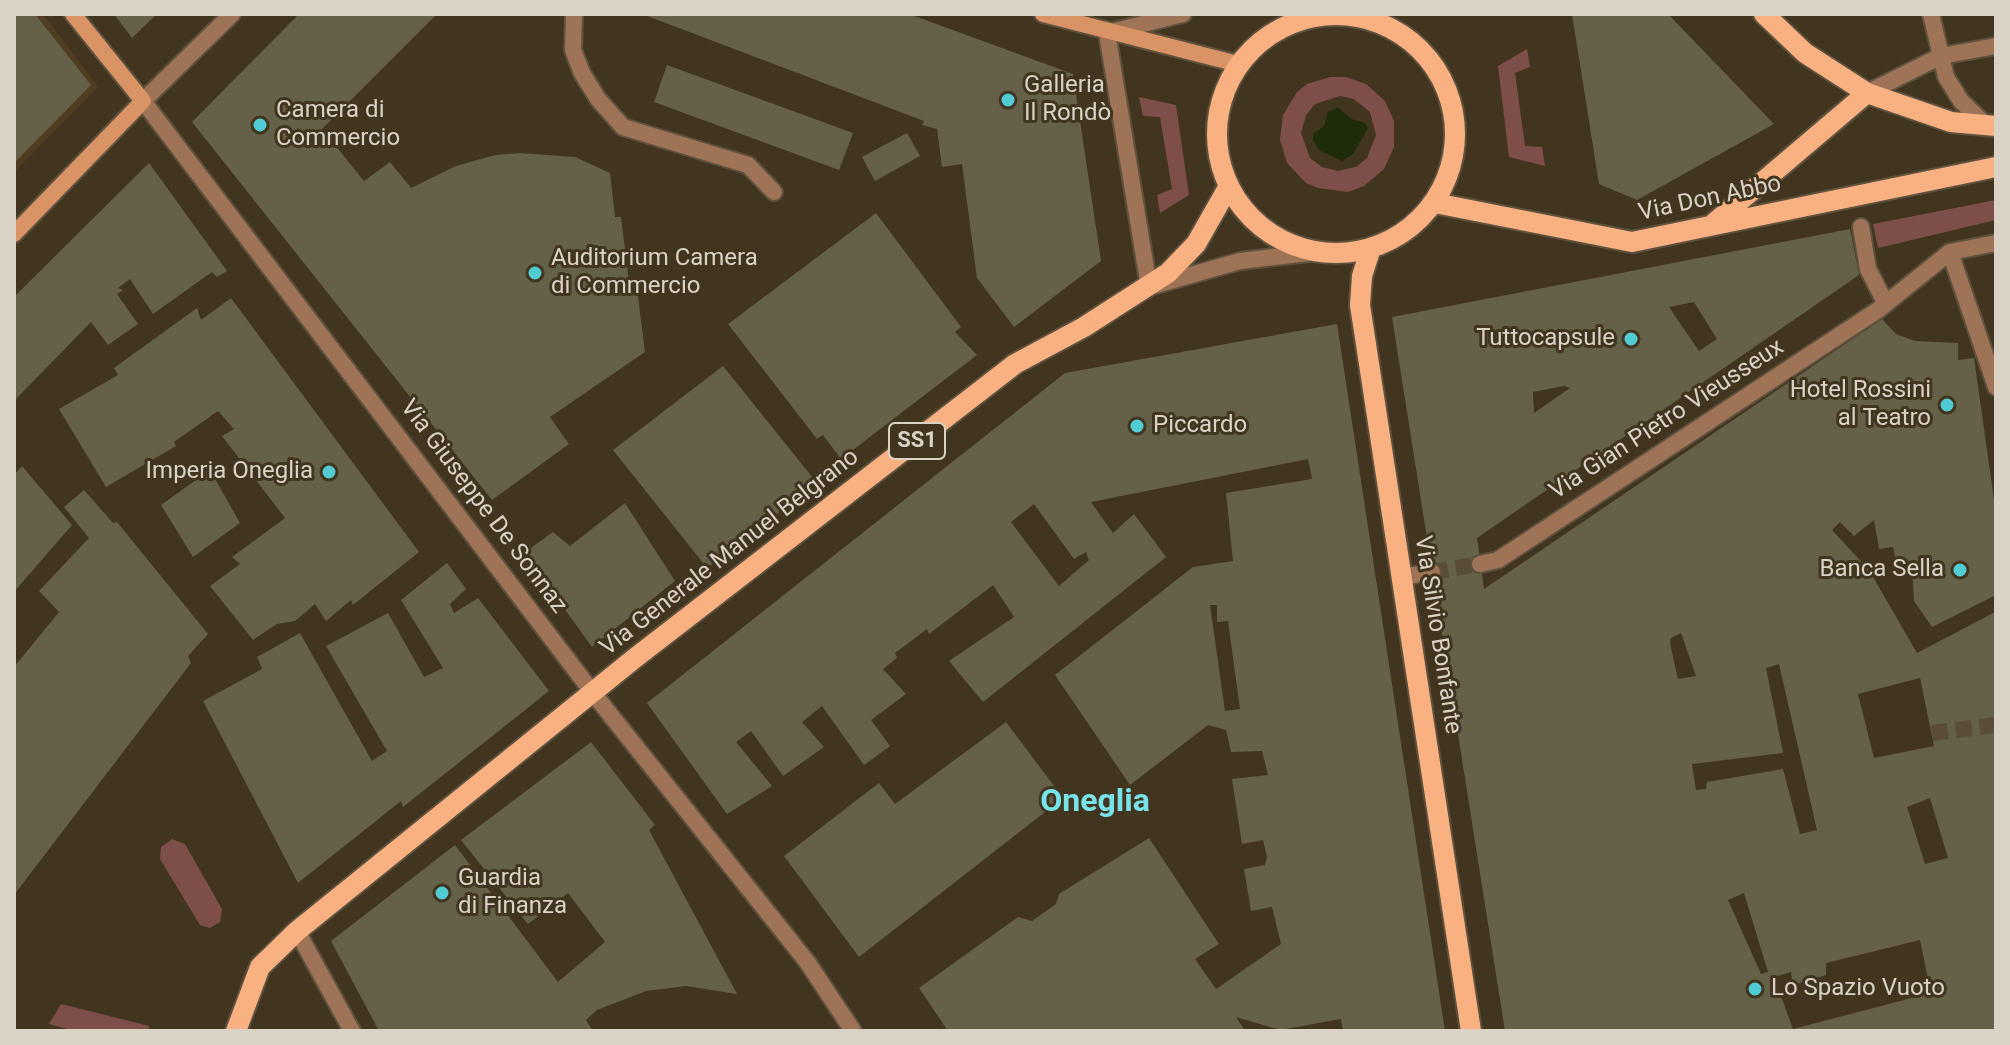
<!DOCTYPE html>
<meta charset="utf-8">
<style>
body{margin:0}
#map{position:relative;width:2010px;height:1045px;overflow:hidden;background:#423520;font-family:Roboto,sans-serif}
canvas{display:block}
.frame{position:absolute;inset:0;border:16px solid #dbd2c6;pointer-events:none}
</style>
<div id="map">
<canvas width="2010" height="1045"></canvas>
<div class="frame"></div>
</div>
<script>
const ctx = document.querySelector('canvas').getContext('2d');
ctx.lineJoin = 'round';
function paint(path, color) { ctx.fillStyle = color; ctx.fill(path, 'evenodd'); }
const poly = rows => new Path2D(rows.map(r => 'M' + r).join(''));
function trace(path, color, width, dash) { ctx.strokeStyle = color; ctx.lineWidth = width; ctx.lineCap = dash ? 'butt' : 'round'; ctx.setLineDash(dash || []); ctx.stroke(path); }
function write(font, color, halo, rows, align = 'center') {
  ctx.font = font + ' Roboto,sans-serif'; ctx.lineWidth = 6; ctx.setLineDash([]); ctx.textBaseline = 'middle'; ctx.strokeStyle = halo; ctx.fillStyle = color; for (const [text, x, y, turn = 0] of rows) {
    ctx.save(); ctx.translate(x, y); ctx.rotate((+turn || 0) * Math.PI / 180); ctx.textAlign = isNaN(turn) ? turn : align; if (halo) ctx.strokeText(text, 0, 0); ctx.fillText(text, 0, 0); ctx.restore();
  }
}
const built = poly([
 [14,14,43,14,98,87,14,172]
]);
const green = poly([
 [1527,49,1530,67,1515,73,1525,146,1542,147,1545,166,1509,157,1498,66],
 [1330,77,1346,77,1366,84,1385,101,1394,121,1394,147,1384,169,1364,186,1348,192,1318,188,1306,183,1287,163,1280,140,1283,115,1297,92,1307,84],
 [1340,96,1354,99,1370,112,1376,135,1367,158,1356,167,1338,171,1322,167,1310,158,1301,133,1306,115,1315,104],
 [1139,97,1176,105,1189,195,1160,213,1157,195,1172,189,1160,117,1143,116],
 [1996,200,1996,220,1878,248,1873,224],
 [172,839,185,844,222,909,220,922,210,928,200,925,160,859,161,847],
 [61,1004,149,1026,148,1031,74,1031,49,1024]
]);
const water = poly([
 [1338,107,1351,119,1365,123,1368,128,1353,154,1342,161,1319,150,1313,140,1313,134,1324,126,1328,112]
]);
const building = poly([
 [14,14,35,14,91,85,14,163],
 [114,14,157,14,132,38],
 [299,14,437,14,322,129,364,181,390,162,411,188,456,166,495,155,520,153,575,157,610,173,615,217,621,217,629,282,636,281,645,352,550,417,569,444,492,500,192,122],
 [642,14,909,14,1073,74,1101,261,1014,327,977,278,962,164,942,167,937,129,922,125,924,121],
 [1572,14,1668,14,1774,124,1637,200,1599,184],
 [667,65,853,133,839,170,654,102],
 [907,133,920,156,875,181,862,157],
 [149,163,227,271,217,277,212,272,153,314,130,279,118,288,123,290,117,294,138,324,108,345,91,322,14,401,14,297],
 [876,213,961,327,955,332,977,355,841,459,823,435,817,439,728,324],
 [1850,229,1859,275,1477,538,1484,589,1882,319,1896,334,1915,341,1958,343,1958,360,1974,358,1996,514,1996,595,1932,627,1914,601,1912,570,1898,573,1893,547,1879,549,1874,520,1854,536,1840,522,1832,530,1869,570,1917,653,1995,612,1996,1031,1505,1031,1392,317],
 [1694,302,1717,339,1699,351,1669,307],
 [1564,386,1570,388,1534,413,1533,392],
 [1681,633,1696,676,1678,679,1670,643,1671,638],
 [1779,664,1817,830,1800,834,1783,769,1707,782,1706,789,1696,790,1692,764,1783,753,1766,668],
 [1920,678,1934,746,1874,758,1858,694],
 [1930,798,1948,858,1925,864,1907,807],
 [1744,893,1768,972,1761,974,1728,900],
 [1920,940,1931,993,1793,1029,1774,977,1791,972,1793,985,1826,975,1826,963],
 [231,298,419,552,353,605,351,600,326,621,315,604,295,621,277,624,253,640,210,586,240,564,232,557,285,518,222,436,234,429,218,411,174,442,176,446,106,487,59,409,118,375,114,368,197,308,201,320],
 [1337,324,1445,1031,1343,1031,1341,1019,1280,1030,1236,1017,1245,1031,948,1031,919,988,1018,917,1032,921,1056,904,1059,894,1149,838,1219,944,1195,959,1216,989,1281,944,1272,907,1251,911,1244,869,1265,865,1267,857,1263,840,1242,844,1232,779,1268,775,1262,751,1231,752,1226,730,1208,725,1130,785,1055,675,1193,567,1233,561,1226,493,1312,479,1308,459,1091,502,1113,533,1134,514,1166,557,983,702,949,661,1014,617,993,585,929,634,927,629,895,653,897,658,883,669,906,694,871,720,890,746,864,765,822,706,802,722,824,747,783,776,751,731,736,742,772,786,727,814,647,703,1065,373],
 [1034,504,1074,559,1086,552,1089,560,1059,586,1011,522],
 [1210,605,1217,605,1217,622,1228,621,1240,709,1225,711],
 [723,366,817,483,707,568,613,450],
 [22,466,72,525,14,592,14,475],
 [210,470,240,523,193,557,161,505],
 [84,490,113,523,117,522,208,634,188,656,191,663,14,895,14,667,59,612,39,591,89,538,64,507],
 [625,503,675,581,592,647,524,553,553,532,570,546],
 [447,563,466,589,450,604,454,613,478,598,549,691,403,807,401,801,298,883,203,701,262,669,257,657,300,633,372,761,387,751,326,646,388,613,424,677,443,668,401,600],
 [1006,722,1063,798,859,957,784,856,879,783,895,804],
 [591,742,655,825,649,830,737,994,686,986,646,991,597,1010,586,1020,593,1031,379,1031,331,941,455,845,558,982,605,942,568,893,528,924,461,840]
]);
const streetTunnel = poly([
 [1432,572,1480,564],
 [1932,733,1996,725]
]);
const lane = poly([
 [574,14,573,50,582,73,598,99,623,127,748,165,774,192],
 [1183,14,1107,33,1149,287,1240,261,1317,252]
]);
const street = poly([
 [232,14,143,101,593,693,808,963,853,1031],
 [1931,14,1946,77,1961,101,1988,127],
 [1867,93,1941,56,1996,46],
 [1861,227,1868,269,1886,304],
 [1950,252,1996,387],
 [1480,564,1498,560,1878,310,1950,252,1996,243],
 [1402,577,1432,572],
 [297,931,352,1031]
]);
const secondary = poly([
 [1043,14,1238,64],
 [14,234,143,101,73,14]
]);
const primary = poly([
 [1764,14,1805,53,1867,93,1951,122,1996,126],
 '1217 134a119 119 0 1 1 238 0a119 119 0 1 1-238 0Z',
 [1435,203,1632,242,1996,167],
 [1714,223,1867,93],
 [1371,248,1362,276,1360,305,1471,1031],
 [236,1031,260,967,297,931,635,658,1015,364,1084,327,1168,273,1196,244,1229,186]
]);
const markers = [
 [1008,100,8,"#51ccd3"],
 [260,125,8,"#51ccd3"],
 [535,273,8,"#51ccd3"],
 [1631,339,8,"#51ccd3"],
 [1947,405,8,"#51ccd3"],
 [1137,426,8,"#51ccd3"],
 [329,472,8,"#51ccd3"],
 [1960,570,8,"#51ccd3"],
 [442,893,8,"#51ccd3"],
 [1755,989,8,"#51ccd3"]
];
const shields = [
 [917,441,56]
];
const shieldNames = [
 ["SS1",917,441]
];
const poiNames = [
 ["Galleria",1024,86],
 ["Il Rondò",1024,114],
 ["Camera di",276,111],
 ["Commercio",276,139],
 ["Auditorium Camera",551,259],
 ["di Commercio",551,287],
 ["Tuttocapsule",1615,339,"right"],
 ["Hotel Rossini",1931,391,"right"],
 ["al Teatro",1931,419,"right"],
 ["Piccardo",1153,426],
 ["Imperia Oneglia",313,472,"right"],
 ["Banca Sella",1944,570,"right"],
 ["Guardia",458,879],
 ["di Finanza",458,907],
 ["Lo Spazio Vuoto",1771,989]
];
const streetNames = [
 ["Via Don Abbo",1710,199,-12],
 ["Via Gian Pietro Vieusseux",1667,420,-33],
 ["Via Giuseppe De Sonnaz",483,507,53],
 ["Via Generale Manuel Belgrano",730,553,-38],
 ["Via Silvio Bonfante",1437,635,81]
];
const districtNames = [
 ["Oneglia",1095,803]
];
paint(built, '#503e23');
paint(green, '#7e4f48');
paint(water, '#1f2c09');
paint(building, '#646148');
trace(streetTunnel, '#594d39', 16, [16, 8]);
trace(lane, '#5e513e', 20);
trace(street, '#5e513e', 20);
trace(secondary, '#5e513e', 20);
trace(primary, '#5e513e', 24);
trace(lane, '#9f7356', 16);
trace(street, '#9f7356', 16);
trace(secondary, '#d99364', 16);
trace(primary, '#fab182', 20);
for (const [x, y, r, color] of markers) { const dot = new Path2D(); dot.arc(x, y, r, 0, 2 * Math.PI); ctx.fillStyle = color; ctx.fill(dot); trace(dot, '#423520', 3); }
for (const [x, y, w] of shields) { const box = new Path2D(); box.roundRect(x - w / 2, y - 18, w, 36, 6); ctx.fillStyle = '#423520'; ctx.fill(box); trace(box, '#dbd2c6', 2); }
write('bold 22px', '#dbd2c6', null, shieldNames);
write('24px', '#dbd2c6', '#423520', poiNames, 'left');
write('24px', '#dbd2c6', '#423520', streetNames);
write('bold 32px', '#77e3e9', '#423520', districtNames);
</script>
